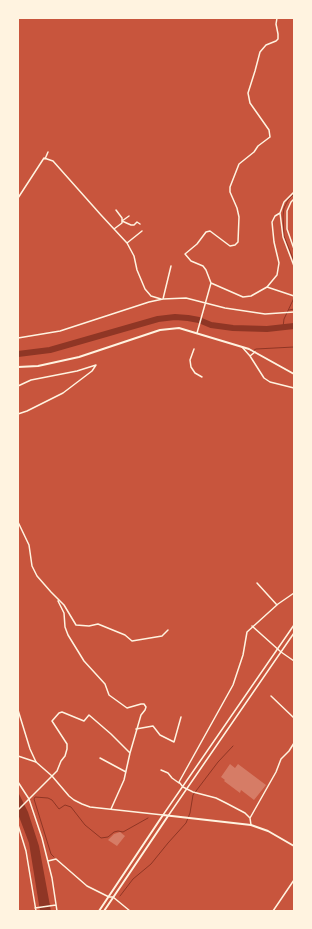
<!DOCTYPE html>
<style>
body{margin:0}
#map{position:relative;width:312px;height:929px;overflow:hidden;background:#c8553d;font-family:"Libre Baskerville",serif}
canvas{display:block}
.frame{position:absolute;inset:0;border:19px solid #fff3e0;pointer-events:none}
</style>
<div id="map">
<canvas width="312" height="929"></canvas>
<div class="frame"></div>
</div>
<script>
const ctx = document.querySelector('canvas').getContext('2d');
ctx.lineJoin = 'round';
function paint(path, color) { ctx.fillStyle = color; ctx.fill(path, 'evenodd'); }
const poly = rows => new Path2D(rows.map(r => 'M' + r).join(''));
function trace(path, color, width, dash) { ctx.strokeStyle = color; ctx.lineWidth = width; ctx.lineCap = dash ? 'butt' : 'round'; ctx.setLineDash(dash || []); ctx.stroke(path); }
const water = poly([
 [18,792,28,812,39,846,51,911,40,911,29,843,18,814]
]);
const stream = poly([
 [294,194,288,200,284,208,283,216,284,236,294,261],
 [289,310,294,309],
 [283,327,284,319,294,298],
 [251,352,256,349,294,347],
 [54,857,51,854,34,799,35,797,48,798,52,800,59,809,65,805,71,807,85,825,101,838,108,837,114,832,118,831,123,832,148,818],
 [120,896,133,879,151,864,168,843,186,823,190,813,193,795,218,762,233,746]
]);
const river = poly([
 [18,354,50,350,158,319,175,317,188,318,199,320,211,325,233,328,267,329,294,326]
]);
const building = poly([
 [230,764,235,768,238,764,266,785,254,800,241,790,240,793,224,781,225,780,221,777],
 [120,832,125,836,117,846,108,840,114,834]
]);
const minor = poly([
 [45,159,48,152],
 [294,192,284,202,280,213,283,237,294,266],
 [18,198,44,158,53,161,101,215,127,243,134,256,137,270,145,289,151,296,161,299],
 [294,199,291,202,287,211,287,229,294,249],
 [129,216,122,221,131,225,134,225,137,222,140,224],
 [114,229,122,223,122,218,116,210],
 [127,243,142,231],
 [211,283,243,297,251,296,267,287,277,275,279,263,274,242,272,222,275,216,280,213],
 [267,287,294,296],
 [163,299,171,266],
 [197,333,211,283,206,270,203,266,191,261,185,254,197,244,206,232,210,231,230,246,235,245,238,242,239,217,237,208,230,192,230,187,239,164,254,152,258,146,270,137,269,130,250,103,248,93,255,71,260,52,266,45,276,41,278,39,278,34,276,24,277,18],
 [18,338,60,331,149,302,163,299,186,298,225,308,265,314,294,312],
 [242,347,250,356],
 [194,349,190,360,191,367,195,373,202,377],
 [255,352,250,356,264,378,270,382,294,388],
 [18,386,31,380,77,371,96,365],
 [18,414,27,411,63,393,92,371,96,365],
 [18,522,29,545,32,566,37,576,51,592,64,605,76,625,89,626,98,624,125,635,132,641,162,636,168,630],
 [257,583,277,605],
 [58,601,64,613,65,627,68,635,84,661,105,684,109,695,127,708,141,704,144,704,146,707,145,710,141,715,130,753],
 [252,626,281,652,294,661],
 [271,696,294,718],
 [18,710,30,749,36,762],
 [136,729,153,726,160,735,174,742,181,717],
 [100,758,126,772],
 [161,770,168,773,172,778,179,783],
 [18,782,29,799,42,838,52,878,57,911],
 [18,810,57,771,61,761,65,756,67,749,67,744,52,721,59,713,62,712,84,721,89,715,111,734,130,753,124,780,111,809],
 [250,818,245,813,226,803,216,798,193,792,183,787,179,782,233,685,243,655,247,632,278,604,294,593],
 [18,825,26,851,36,911],
 [251,825,250,818,276,772,281,759,289,751,294,743],
 [48,861,56,859,87,886,109,897,113,897,130,911],
 [35,908,56,905],
 [273,911,294,880]
]);
const tertiary = poly([
 [18,756,36,762,52,776,69,796,74,800,82,804,90,807,163,815,294,625],
 [168,816,294,633]
]);
const secondary = poly([
 [18,367,38,366,79,357,160,330,179,328,249,349,294,374]
]);
const primary = poly([
 [99,911,163,815,251,825,268,831,294,846],
 [104,911,168,816]
]);
paint(water, '#8f3625');
trace(stream, '#8f3625', 1);
trace(river, '#8f3625', 6);
paint(building, '#d67c66');
trace(minor, '#fff3e0', 1.5);
trace(tertiary, '#fff3e0', 1.5);
trace(secondary, '#fff3e0', 2);
trace(primary, '#fff3e0', 2);
</script>
